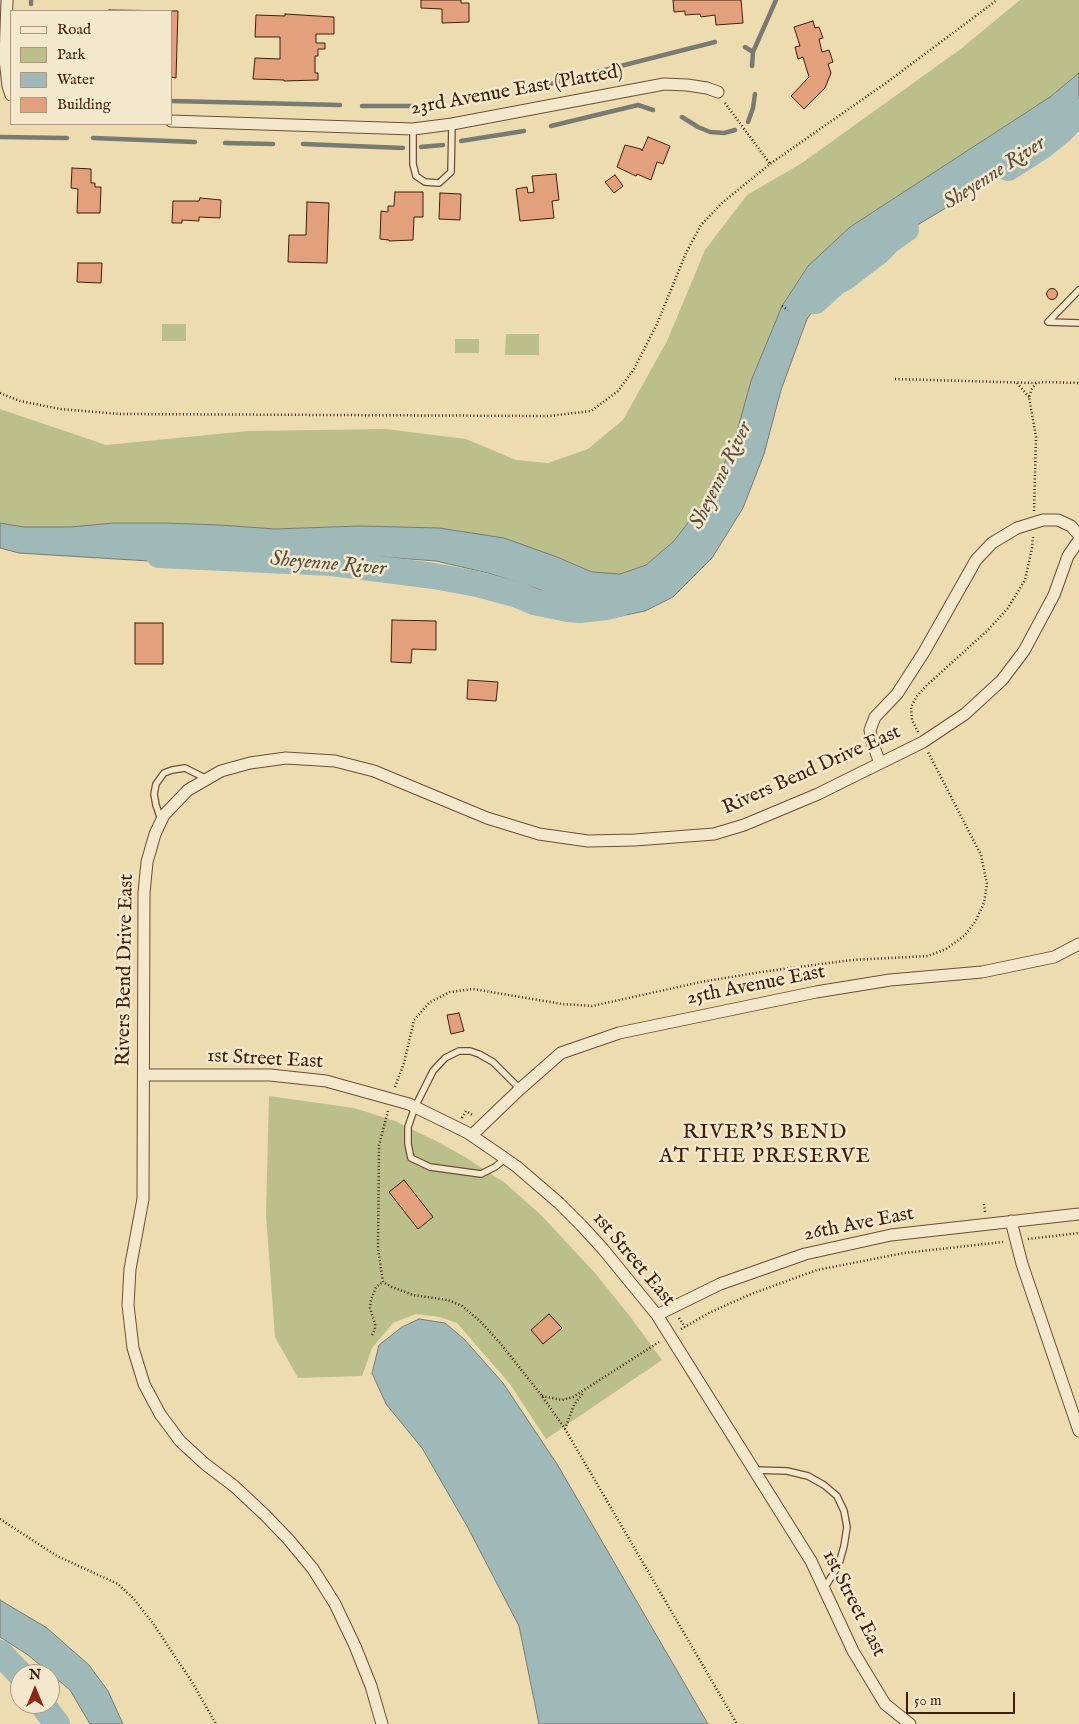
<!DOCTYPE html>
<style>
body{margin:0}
#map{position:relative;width:1079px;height:1724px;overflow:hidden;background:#eedcb1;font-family:"IM FELL English",serif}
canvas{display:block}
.legend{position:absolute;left:10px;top:10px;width:162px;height:115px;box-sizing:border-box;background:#f4e8cc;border:1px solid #ac987e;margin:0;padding:6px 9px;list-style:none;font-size:15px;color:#3f1f0a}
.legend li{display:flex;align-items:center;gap:10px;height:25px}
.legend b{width:25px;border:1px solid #ac987e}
.north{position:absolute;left:10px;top:1664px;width:50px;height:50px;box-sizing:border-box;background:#f4e8cc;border:1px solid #ac987e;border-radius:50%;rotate:0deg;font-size:14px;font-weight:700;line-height:20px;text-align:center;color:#3f1f0a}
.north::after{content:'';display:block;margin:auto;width:18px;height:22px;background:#8f2418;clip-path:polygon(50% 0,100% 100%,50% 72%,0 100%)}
.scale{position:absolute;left:906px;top:1692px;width:109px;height:22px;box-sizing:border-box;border:2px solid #3f1f0a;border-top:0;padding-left:6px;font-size:15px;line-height:18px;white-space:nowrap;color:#3f1f0a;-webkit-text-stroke:4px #f4e8cc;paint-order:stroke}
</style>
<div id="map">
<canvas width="1079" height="1724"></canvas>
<ul class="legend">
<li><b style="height:6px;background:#f4e8cc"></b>Road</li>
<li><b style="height:14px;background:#bbbf89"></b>Park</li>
<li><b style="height:14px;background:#9eb9b7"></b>Water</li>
<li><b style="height:14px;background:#e2a07d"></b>Building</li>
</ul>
<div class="north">N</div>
<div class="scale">50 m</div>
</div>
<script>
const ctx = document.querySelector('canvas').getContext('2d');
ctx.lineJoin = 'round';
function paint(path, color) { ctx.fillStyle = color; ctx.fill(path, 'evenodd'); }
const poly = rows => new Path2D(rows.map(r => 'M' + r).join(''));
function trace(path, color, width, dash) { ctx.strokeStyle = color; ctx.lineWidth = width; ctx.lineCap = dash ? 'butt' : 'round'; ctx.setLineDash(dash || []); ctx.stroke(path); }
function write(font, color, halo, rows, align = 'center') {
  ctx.font = font + ' "IM FELL English",serif'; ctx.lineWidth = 5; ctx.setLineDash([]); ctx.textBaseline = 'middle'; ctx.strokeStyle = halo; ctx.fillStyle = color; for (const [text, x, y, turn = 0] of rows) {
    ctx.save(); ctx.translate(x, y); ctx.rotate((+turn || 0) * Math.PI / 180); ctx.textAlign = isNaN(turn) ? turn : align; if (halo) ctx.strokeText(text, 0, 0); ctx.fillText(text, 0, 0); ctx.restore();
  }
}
const green = poly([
 [1020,0,1079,0,1079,73,1050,97,850,227,808,266,782,306,751,381,733,446,707,498,674,541,646,565,620,574,592,572,557,557,359,526,275,529,220,525,164,523,114,523,70,527,24,527,0,523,0,409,106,445,248,431,386,429,466,439,516,460,548,463,588,449,623,420,667,341,705,250,747,195,802,163,962,48],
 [162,324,186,324,186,341,162,341],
 [506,334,539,334,539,355,505,355],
 [455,339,479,339,479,353,455,353],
 [269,1096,354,1108,395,1121,438,1142,465,1157,505,1183,541,1215,595,1273,632,1319,662,1360,546,1439,510,1384,457,1323,440,1317,416,1314,393,1323,372,1348,362,1376,298,1378,275,1337,266,1215]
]);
const water = poly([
 [1079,73,1079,119,1073,124,1001,175,919,224,869,257,830,288,807,319,781,390,764,454,743,508,712,558,673,597,645,611,616,617,580,607,538,589,488,573,436,561,356,555,274,553,216,554,165,562,19,553,0,548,0,523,24,527,70,527,114,523,164,523,220,525,275,529,359,526,439,528,504,538,557,557,592,572,620,574,646,565,674,541,707,498,733,446,751,381,782,306,808,266,850,227,1050,97,1079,73],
 [419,1319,445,1323,464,1339,503,1383,557,1464,708,1724,539,1724,519,1626,467,1526,422,1448,386,1404,372,1373,379,1345,402,1327,419,1319],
 [0,1600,47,1628,89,1665,108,1691,123,1724,90,1724,70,1690,28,1655,0,1637,0,1600]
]);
const stream = poly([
 [31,0,31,4],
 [745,47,753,52,776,0],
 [752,66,753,52],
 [518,92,715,42],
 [171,101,340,105],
 [460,102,494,97],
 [362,106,438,106],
 [682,117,698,127,710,132,724,133,735,130],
 [748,122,753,108,755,94],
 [551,126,638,105,653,110],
 [0,137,67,138],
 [93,138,195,142],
 [461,141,524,131],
 [225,143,273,144],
 [303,144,403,148],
 [421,147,443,145]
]);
const river = poly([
 [1008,168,1042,146,1062,130,1079,112],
 [815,301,836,282,844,278,877,253,889,241,906,229],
 [159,555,332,563,434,576,477,584,518,595,534,602,568,609,580,610,606,607,619,604],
 [0,1653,20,1674],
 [42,1704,57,1724]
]);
const building = poly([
 [421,0,461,0,461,3,469,3,469,22,442,23,442,9,421,8,421,0],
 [673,0,741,0,743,23,716,25,715,15,701,17,700,14,685,15,685,11,674,12,673,0],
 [109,10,178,11,176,78,171,77,171,11,109,11,109,10],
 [285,14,334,17,334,34,316,34,316,43,325,43,325,49,318,49,318,56,315,56,315,73,318,73,318,80,284,81,284,80,253,79,255,58,280,59,280,37,255,37,256,15,285,16,285,14],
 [813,21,815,28,819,27,823,38,819,39,822,52,829,50,833,62,828,64,831,73,825,88,804,109,791,96,809,77,803,57,798,59,795,47,800,46,794,27,813,21],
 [648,137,670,146,663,164,657,162,651,180,637,174,636,176,617,167,625,145,641,149,642,151,648,137],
 [72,168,91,169,91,183,95,183,95,187,101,187,100,213,77,213,78,189,71,188,72,168],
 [556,174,559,200,552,201,554,218,520,221,516,189,527,187,528,193,534,192,532,176,556,174],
 [615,175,623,186,614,193,605,182,615,175],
 [395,192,423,192,423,217,414,217,413,240,389,241,389,240,380,239,381,211,388,212,388,206,394,206,395,192],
 [440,193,461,194,460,220,439,219,440,193],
 [200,198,221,200,220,218,199,217,199,221,182,220,182,223,172,223,173,201,199,201,200,198],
 [307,202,329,203,327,263,288,262,289,235,306,235,307,202],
 [78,263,102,263,101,283,77,282,78,263],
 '1046.5 294a5.5 5.5 0 1 1 11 0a5.5 5.5 0 1 1-11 0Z',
 [392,620,436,621,436,650,412,649,411,663,391,662,392,620],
 [135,623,163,623,163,664,135,664,135,623],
 [468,680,498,682,496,701,467,699,468,680],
 [459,1013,464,1031,451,1034,447,1015,459,1013],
 [404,1180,433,1217,418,1229,389,1192,404,1180],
 [549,1314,562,1328,543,1344,531,1330,549,1314]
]);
const path = poly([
 [725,103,770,164],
 [782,306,788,310],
 [895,379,1036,383],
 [1017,383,1029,397],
 [0,393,20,401,60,409,120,414,549,416,591,411,618,391,634,369,657,324,686,253,701,225,723,202,770,164,886,83,997,0],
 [1034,511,1036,437,1029,397,1032,389,1036,383,1045,382,1079,383],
 [918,732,912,720,911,707,917,696,927,685,988,630,1008,608,1025,580,1032,548,1033,537],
 [395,1087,404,1063,414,1020,430,1002,450,992,473,989,562,1004,592,1006,701,982,761,972,852,960,928,956,946,949,964,936,975,922,984,903,987,884,981,855,928,752],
 [388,1111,379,1145,378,1249,383,1282,392,1287,413,1295,448,1300,462,1306,480,1321,500,1343,542,1396,565,1429,737,1724],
 [462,1118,466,1111,474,1116],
 [984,1204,985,1212],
 [1028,1239,1079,1233],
 [657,1296,663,1292,666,1296],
 [679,1318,685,1327],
 [681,1329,711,1312,751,1294,817,1270,904,1253,1003,1242],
 [372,1335,375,1329,375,1324,370,1308,371,1300,376,1287,383,1282],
 [542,1396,562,1400,573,1397,659,1342],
 [565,1429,574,1405,583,1393],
 [0,1519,57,1556,118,1584,133,1598,152,1622,192,1682,216,1724]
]);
const service = poly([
 [413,129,413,164,416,176,425,182,439,183,451,172,452,124],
 [1079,290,1048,322,1079,323],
 [161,820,156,805,154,794,156,784,164,773,172,770,185,768,207,779],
 [506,1158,495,1167,481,1174,430,1167,411,1158,408,1144,408,1127,415,1107,433,1071,445,1058,459,1051,470,1051,479,1054,493,1062,520,1089],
 [754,1470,787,1471,808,1476,824,1485,837,1496,844,1511,847,1527,844,1546,839,1564,824,1589]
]);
const minor = poly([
 [7,0,5,59,8,86,11,95],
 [171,121,413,129,452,124,664,84,687,85,707,88,718,92],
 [880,763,872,742,870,730,875,717,897,694,924,652,976,560,992,543,1017,528,1043,520,1058,520,1071,526,1079,535],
 [144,1075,270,1075,326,1081,409,1104,468,1133,516,1166,559,1203,582,1226,603,1249,657,1315,811,1561,853,1651,885,1704,910,1724],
 [472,1135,520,1089,561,1053,619,1033,816,992,890,980,982,972,1054,957,1079,944],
 [1011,1221,1022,1264,1079,1431],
 [657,1315,720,1284,805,1254,891,1235,1079,1214],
 [382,1724,371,1686,355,1646,335,1604,313,1569,289,1540,265,1515,234,1486,205,1464,180,1441,160,1414,144,1384,133,1348,128,1305,130,1269,143,1199,144,893,147,862,155,834,164,815,188,790,221,771,250,763,286,758,335,761,374,771,487,818,539,834,588,841,635,840,714,834,744,825,818,794,923,742,965,714,1002,680,1024,651,1054,595,1068,556,1079,540]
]);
const streetNames = [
 ["23rd Avenue East (Platted)",517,91,-10],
 ["Rivers Bend Drive East",812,771,-24],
 ["Rivers Bend Drive East",126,970,-89],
 ["25th Avenue East",756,986,-11],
 ["1st Street East",265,1060,3],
 ["26th Ave East",859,1225,-11],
 ["1st Street East",633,1260,50],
 ["1st Street East",853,1604,63]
];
const waterNames = [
 ["Sheyenne River",995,174,-33],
 ["Sheyenne River",722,476,-64],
 ["Sheyenne River",328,565,5]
];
const neighbourhoodNames = [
 ["RIVER'S BEND",765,1134],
 ["AT THE PRESERVE",765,1158]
];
paint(green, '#bbbf89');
paint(water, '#9eb9b7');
trace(water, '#787b72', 1);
trace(stream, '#787b72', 4.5);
trace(river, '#9eb9b7', 26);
paint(building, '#e2a07d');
trace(building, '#3f1f0a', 1);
trace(service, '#6b4e34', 8);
trace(minor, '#6b4e34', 13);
trace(path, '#3f1f0a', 2.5, [1, 2.5]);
trace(service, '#f4e8cc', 5.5);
trace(minor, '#f4e8cc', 11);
write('20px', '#3f1f0a', '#f4e8cc', streetNames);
write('italic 21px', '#5c4d3e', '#f4e8cc', waterNames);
ctx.letterSpacing = '1px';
write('21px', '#3f1f0a', '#f4e8cc', neighbourhoodNames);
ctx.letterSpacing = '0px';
</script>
